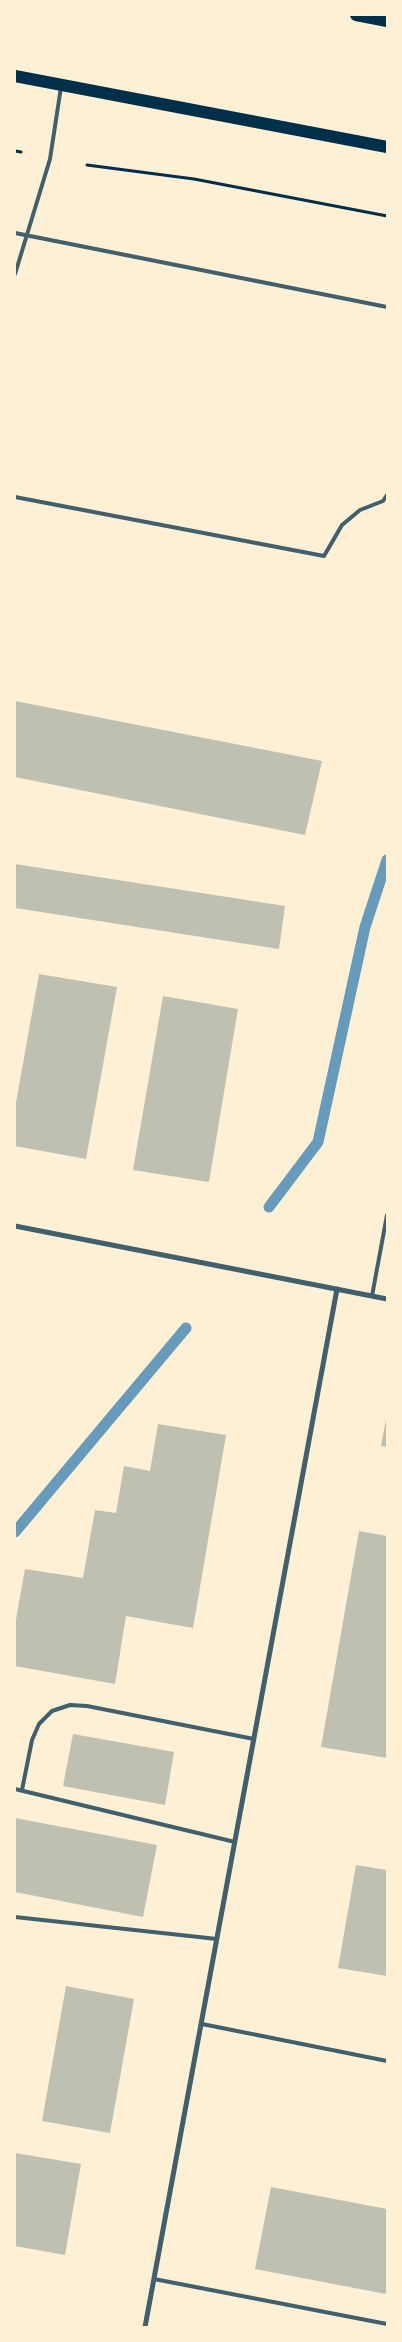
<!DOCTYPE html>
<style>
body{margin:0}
#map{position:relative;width:402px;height:2342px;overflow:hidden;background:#fdf0d5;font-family:"Exo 2",sans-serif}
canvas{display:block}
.frame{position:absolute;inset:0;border:16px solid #fdf0d5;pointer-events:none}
</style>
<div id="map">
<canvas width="402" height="2342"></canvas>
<div class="frame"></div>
</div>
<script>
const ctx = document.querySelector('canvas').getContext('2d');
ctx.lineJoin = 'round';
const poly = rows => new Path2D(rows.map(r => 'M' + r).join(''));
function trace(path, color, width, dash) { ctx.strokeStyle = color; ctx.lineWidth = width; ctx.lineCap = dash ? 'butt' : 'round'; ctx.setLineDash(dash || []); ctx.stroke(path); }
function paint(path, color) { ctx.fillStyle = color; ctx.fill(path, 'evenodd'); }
const stream = poly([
 [269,1207,318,1142,365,927,387,860],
 [15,1532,186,1328]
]);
const building = poly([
 [15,701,322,761,305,835,15,777],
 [15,864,285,906,279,949,15,908],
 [39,974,117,987,86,1159,15,1146,15,1108],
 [163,996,238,1009,209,1182,133,1170],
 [386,1419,387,1419,387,1447,381,1446],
 [158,1424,226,1435,193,1628,126,1616,115,1684,15,1666,15,1625,25,1569,83,1578,95,1510,116,1513,124,1466,150,1471],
 [359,1531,387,1536,387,1758,321,1747],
 [73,1734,174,1752,165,1805,63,1786],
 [15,1818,157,1845,143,1917,15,1892],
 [356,1865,387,1870,387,1976,338,1968],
 [66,1986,134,1999,110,2133,42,2121],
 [15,2153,81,2164,65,2255,15,2246],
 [271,2187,387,2209,386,2294,255,2269]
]);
const path = poly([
 [15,151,21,152],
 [87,165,194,179,387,216]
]);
const service = poly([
 [15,233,387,307],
 [15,274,50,159,61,87],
 [15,497,324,556,342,525,360,510,383,501,387,495],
 [372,1296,387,1215],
 [15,1789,235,1842],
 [22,1790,32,1740,39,1724,52,1711,70,1705,87,1706,254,1739],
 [15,1917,217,1939],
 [202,2024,387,2061],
 [154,2279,387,2324]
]);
const minor = poly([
 [15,1226,387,1299],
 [145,2327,337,1289]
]);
const primary = poly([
 [356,15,387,21],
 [15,76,387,147]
]);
trace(stream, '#669bbc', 11);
paint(building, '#bec0b2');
trace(path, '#003049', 3);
trace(service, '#3f606c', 4);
trace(minor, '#3f606c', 5);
trace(primary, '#003049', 12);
</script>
